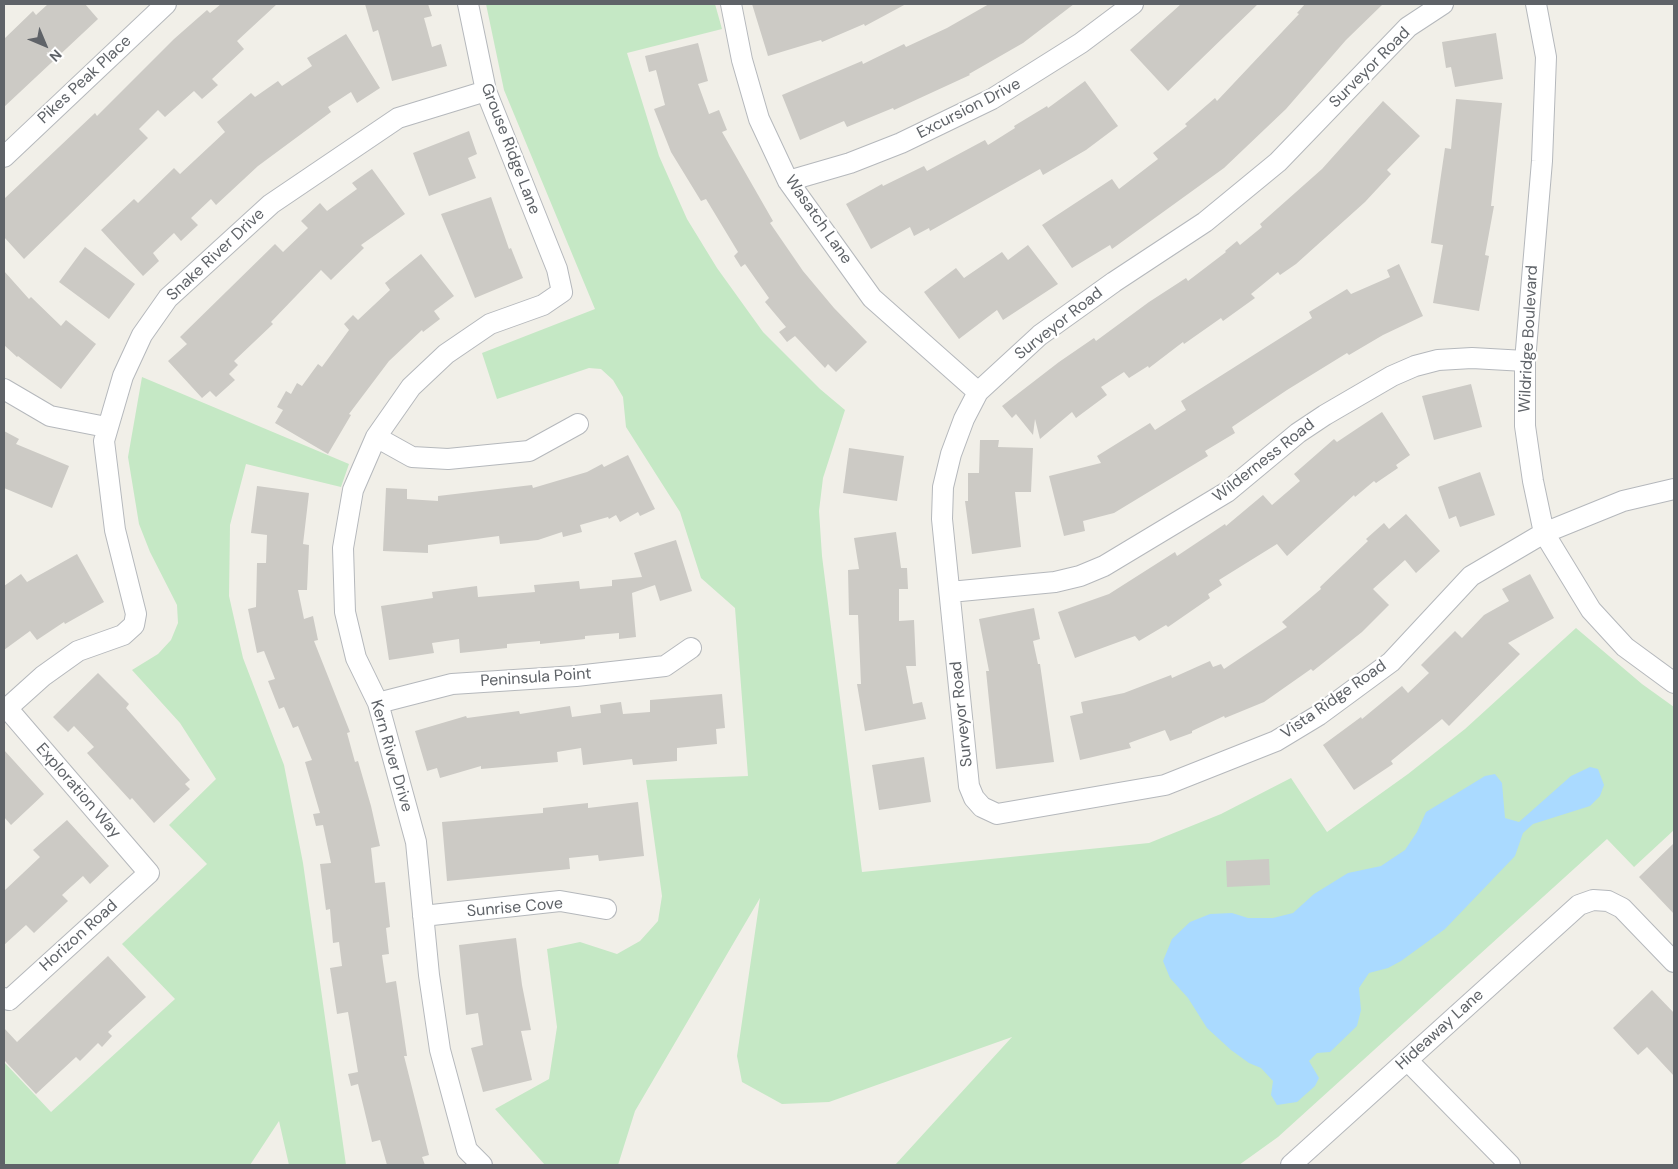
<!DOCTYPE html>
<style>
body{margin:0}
#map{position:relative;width:1678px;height:1169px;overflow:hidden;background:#f1efe8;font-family:"DM Sans",sans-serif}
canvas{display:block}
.frame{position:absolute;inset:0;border:5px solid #5f6368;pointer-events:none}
.north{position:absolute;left:20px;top:20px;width:50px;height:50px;-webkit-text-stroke:4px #fff;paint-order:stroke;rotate:135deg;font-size:14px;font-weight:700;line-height:20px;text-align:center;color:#5f6368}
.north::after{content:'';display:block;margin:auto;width:18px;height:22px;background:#5f6368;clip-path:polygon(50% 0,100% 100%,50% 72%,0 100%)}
</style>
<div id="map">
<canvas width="1678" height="1169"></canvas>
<div class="frame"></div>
<div class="north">N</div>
</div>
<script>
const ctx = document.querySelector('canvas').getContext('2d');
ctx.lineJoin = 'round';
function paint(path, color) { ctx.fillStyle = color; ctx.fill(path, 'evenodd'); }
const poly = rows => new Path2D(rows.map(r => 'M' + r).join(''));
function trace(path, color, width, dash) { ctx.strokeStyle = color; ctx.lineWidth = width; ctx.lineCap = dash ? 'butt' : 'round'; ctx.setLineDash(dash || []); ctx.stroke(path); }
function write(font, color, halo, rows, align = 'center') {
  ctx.font = font + ' "DM Sans",sans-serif'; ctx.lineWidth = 4.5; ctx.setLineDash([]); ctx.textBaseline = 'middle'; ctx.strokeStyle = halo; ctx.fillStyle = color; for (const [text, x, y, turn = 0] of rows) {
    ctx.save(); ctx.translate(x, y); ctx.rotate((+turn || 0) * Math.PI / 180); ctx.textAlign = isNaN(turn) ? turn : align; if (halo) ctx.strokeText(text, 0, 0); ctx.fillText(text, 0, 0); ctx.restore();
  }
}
const green = poly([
 [486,4,715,4,722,29,627,53,659,156,687,219,717,268,763,332,820,389,845,410,823,478,819,511,822,556,862,872,1149,843,1221,814,1291,778,1327,832,1408,774,1465,729,1576,628,1642,684,1674,707,1674,830,1634,867,1607,839,1278,1137,1239,1165,895,1165,1012,1037,829,1102,782,1104,742,1082,737,1056,760,898,635,1111,618,1165,545,1165,495,1109,549,1079,557,1027,547,949,580,942,617,954,640,941,658,921,662,896,646,780,748,776,735,608,701,578,680,512,626,427,623,397,613,380,601,369,589,368,497,399,482,353,595,309,504,90],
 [142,377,349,464,341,487,246,464,230,525,229,596,243,658,284,765,303,863,346,1165,289,1165,279,1121,250,1165,4,1165,4,1062,51,1112,175,999,122,944,207,864,169,825,216,779,180,723,132,670,158,654,171,640,178,623,177,605,150,552,139,524,128,457]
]);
const water = poly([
 [1590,767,1598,769,1604,785,1600,796,1590,806,1533,824,1523,833,1515,856,1445,929,1401,961,1388,968,1369,973,1359,988,1361,1010,1357,1026,1330,1052,1317,1053,1309,1061,1319,1078,1315,1086,1297,1102,1277,1105,1271,1095,1273,1081,1261,1068,1249,1063,1231,1050,1207,1028,1188,998,1170,978,1163,961,1172,939,1190,922,1210,914,1232,913,1248,918,1273,918,1293,913,1314,894,1348,873,1381,866,1405,850,1417,832,1426,812,1485,776,1495,774,1502,783,1505,818,1519,822,1571,776]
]);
const building = poly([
 [48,4,85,4,98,19,4,107,4,39,33,11,36,15],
 [221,4,277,4,237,41,244,49,212,79,218,85,202,99,194,91,165,117,158,110,139,129,148,138,24,259,4,237,4,199,95,113,97,116,174,39,207,10,210,13],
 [365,4,428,4,432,16,424,18,432,47,441,44,447,66,392,81,378,30,373,32],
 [752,4,906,4,865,26,864,24,822,42,821,40,768,56],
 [989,4,1074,4,1023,43,969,74,970,75,894,110,893,108,847,127,844,121,800,140,782,95,862,61,863,64,904,44,906,47,947,28],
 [1181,4,1258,4,1168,91,1130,50],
 [1305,4,1383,4,1346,40,1286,109,1224,168,1112,249,1110,245,1072,268,1042,225,1112,179,1119,189,1158,159,1153,153,1187,126,1185,124,1215,98,1217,101,1299,14,1297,13],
 [1496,33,1503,79,1455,87,1451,67,1446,68,1442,42],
 [346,34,380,88,357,103,351,92,328,107,331,112,258,166,216,205,211,199,191,218,198,225,181,241,174,233,153,253,159,261,143,276,101,230,134,199,138,203,174,168,180,174,225,132,217,122,251,93,255,97,278,81,282,86,312,66,307,58],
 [698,43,708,81,698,84,709,114,719,110,727,130,722,132,773,221,770,223,803,271,834,308,867,342,836,372,828,364,825,368,795,336,787,342,779,332,786,327,765,302,769,298,745,264,741,267,734,256,738,252,706,199,701,201,671,152,654,109,665,105,656,70,649,72,645,56],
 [1085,81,1118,126,1086,150,1043,175,1040,169,930,231,929,228,914,236,910,227,871,249,846,204,882,184,883,186,924,166,927,171,985,140,988,145,1015,128,1014,126,1047,106,1048,108],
 [1456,99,1502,103,1491,206,1494,206,1485,255,1489,256,1479,311,1433,303,1443,245,1431,243,1445,148,1451,149],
 [1383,101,1420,136,1387,170,1391,174,1365,202,1296,264,1280,275,1278,272,1251,294,1255,298,1223,321,1221,318,1184,344,1183,342,1149,368,1148,366,1129,378,1124,372,1101,387,1107,395,1076,418,1072,412,1040,439,1035,419,1033,435,1016,414,1012,418,1002,406,1059,362,1094,338,1096,341,1149,302,1186,278,1188,281,1226,252,1225,251,1237,241,1240,245,1262,227,1260,224,1322,169],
 [469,131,477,154,468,158,476,178,429,196,413,153],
 [372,169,405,214,361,245,364,248,331,280,321,270,271,322,273,324,234,361,238,365,229,374,235,380,216,397,210,391,202,398,168,361,187,344,180,337,275,244,283,252,308,228,301,221,320,203,327,211,357,189,352,183],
 [491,197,509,249,511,248,523,278,475,298,441,214],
 [1028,245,1058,284,1003,320,997,310,959,339,924,292,956,268,964,278,1002,252,1008,260],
 [85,247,135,284,109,319,59,282],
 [421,254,454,296,434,311,440,319,423,332,422,330,389,361,349,414,351,415,328,454,275,423,283,410,277,407,286,391,291,394,297,383,302,386,318,364,322,367,349,330,344,324,353,315,358,320,390,290,385,283],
 [1399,264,1423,316,1383,335,1349,355,1347,353,1287,390,1232,427,1235,433,1205,451,1208,456,1114,513,1083,521,1085,531,1064,536,1049,476,1101,463,1097,456,1150,423,1155,430,1186,410,1181,401,1312,318,1309,312,1347,289,1351,294,1390,277,1387,270],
 [4,271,29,299,31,297,61,326,66,320,96,344,61,389,18,356,17,357,4,345],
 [1471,384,1482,427,1434,440,1422,396],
 [1382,412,1410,455,1396,465,1398,468,1376,483,1374,481,1355,497,1354,495,1287,556,1277,544,1219,580,1222,585,1208,594,1210,598,1168,627,1166,625,1139,641,1135,636,1075,658,1058,612,1109,594,1175,552,1177,556,1225,524,1226,526,1263,495,1272,505,1300,481,1294,474,1334,439,1337,442],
 [4,431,19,439,16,444,69,466,52,508,4,488],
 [980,440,999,440,998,447,1033,448,1031,492,1015,492,1021,547,972,554,965,501,968,501,968,473,979,473],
 [849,448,904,456,897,501,843,493],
 [628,455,655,509,640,516,638,512,620,522,616,515,609,519,608,517,580,525,582,532,563,537,562,532,538,540,500,544,499,536,428,545,428,553,383,551,386,488,407,489,407,499,438,501,438,496,532,485,533,488,587,472,602,464,604,467],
 [1480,472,1495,515,1460,527,1456,516,1449,519,1438,487],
 [257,486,309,493,303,544,309,545,307,590,298,590,304,619,313,616,318,640,314,641,350,732,347,733,355,762,358,761,371,806,380,846,371,848,375,883,385,882,390,927,386,928,389,954,382,955,386,983,396,981,407,1056,404,1056,429,1155,422,1157,425,1165,387,1165,380,1140,372,1142,358,1084,351,1086,348,1074,358,1072,348,1012,337,1014,330,968,342,966,339,942,333,943,330,909,326,910,320,864,331,863,323,825,316,826,313,814,320,813,305,762,312,760,298,726,293,728,284,707,279,709,268,681,275,679,264,651,257,653,248,609,256,607,257,563,266,563,267,535,251,533],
 [1406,514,1440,551,1416,573,1405,560,1373,589,1389,605,1362,632,1313,671,1311,669,1264,702,1225,718,1224,716,1192,731,1192,733,1170,741,1165,730,1129,743,1131,748,1080,760,1070,716,1083,713,1081,702,1124,693,1171,675,1172,678,1210,661,1213,667,1221,664,1224,669,1287,627,1282,622,1321,589,1320,587,1368,541,1366,539,1384,523,1389,529],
 [896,532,901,568,907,568,908,589,899,589,899,621,914,620,916,666,906,666,913,704,922,702,926,719,865,731,857,684,861,684,858,615,849,615,848,570,859,569,854,538],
 [676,540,692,591,660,601,655,585,632,593,636,637,619,639,619,633,585,636,585,639,540,644,540,641,507,644,507,648,460,653,459,639,432,643,434,653,389,660,381,606,433,598,432,592,477,586,478,597,535,592,534,585,579,581,580,589,612,586,612,580,642,577,634,553],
 [77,554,104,602,65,624,64,622,37,640,30,631,4,650,4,586,21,574,27,582],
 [1530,574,1554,618,1508,643,1520,654,1449,726,1442,719,1391,761,1393,764,1354,790,1323,745,1361,717,1362,719,1402,686,1408,693,1429,673,1421,665,1455,631,1462,638,1484,615,1509,601,1502,589],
 [1034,608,1040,639,1033,641,1038,664,1040,664,1054,762,996,769,986,671,989,671,979,619],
 [98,673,129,704,126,708,190,780,185,784,190,789,154,823,132,798,130,800,87,753,94,747,74,726,68,732,53,717],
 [722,694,725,728,716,729,717,744,677,748,677,761,633,765,632,759,583,765,581,748,557,752,558,762,481,769,481,766,440,778,437,768,427,771,415,731,466,716,467,718,519,711,520,714,570,706,572,717,601,713,600,705,621,702,623,714,650,712,650,700],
 [4,750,44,794,11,825,4,817],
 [924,757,931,802,879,810,872,765],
 [638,802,644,856,599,861,598,855,569,858,570,869,447,881,442,822,543,813,543,808,588,803,588,808],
 [67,820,109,866,90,884,83,876,62,895,68,901,34,933,26,925,4,945,4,891,40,857,33,850],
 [1674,843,1674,914,1639,877],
 [1269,859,1270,885,1227,887,1226,861],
 [516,938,522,985,531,1030,521,1031,532,1080,483,1092,471,1048,483,1045,478,1013,466,1015,459,945],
 [108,956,146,997,108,1032,112,1036,102,1047,98,1043,80,1061,76,1057,36,1094,4,1060,4,1028,17,1042],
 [1652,990,1674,1013,1674,1076,1647,1047,1638,1055,1613,1028]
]);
const minor = poly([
 [468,4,486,91,557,269,562,292,543,305,490,324,446,354,411,387,376,437,353,490,343,548,345,612,356,658,378,703,416,842,429,975,440,1050,467,1150,482,1165],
 [731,4,742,60,759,119,788,181,872,298,978,392],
 [1443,4,1408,27,1278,162,1205,222,1114,282,1040,335,978,392,964,419,951,454,943,487,942,519,969,786,974,798,982,807,997,814,1165,785,1276,741,1319,715,1391,662,1471,576,1544,533,1623,501,1674,489],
 [1536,4,1546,57,1542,161,1525,361,1525,426,1533,481,1544,533,1591,610,1625,647,1674,683],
 [4,157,166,4],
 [788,181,850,163,901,143,992,99,1081,43,1133,4],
 [4,389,50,416,106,427],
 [376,437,412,457,448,459,529,451,578,424],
 [950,592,1055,582,1080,576,1104,566,1227,492,1298,433,1325,415,1392,376,1415,366,1438,360,1472,358,1525,361],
 [378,703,452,684,576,676,665,666,691,648],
 [4,711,43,676,78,651,123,635,134,625,136,614,115,530,104,441,123,376,142,335,168,298,271,204,398,118,486,91],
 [423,916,560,901,606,909],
 [4,998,9,1000,149,873,7,708],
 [1407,1060,1510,1165],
 [1291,1165,1579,905,1593,900,1608,901,1622,908,1674,962]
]);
const streetNames = [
 ["Surveyor Road",1370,68,-45],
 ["Pikes Peak Place",85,80,-43],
 ["Excursion Drive",969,109,-27],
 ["Grouse Ridge Lane",510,149,69],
 ["Wasatch Lane",818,220,55],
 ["Snake River Drive",216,255,-43],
 ["Surveyor Road",1059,324,-38],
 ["Wildridge Boulevard",1529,339,-87],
 ["Wilderness Road",1264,461,-38],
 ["Peninsula Point",536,678,-4],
 ["Vista Ridge Road",1334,700,-35],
 ["Surveyor Road",962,714,-96],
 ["Kern River Drive",391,756,74],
 ["Exploration Way",78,791,49],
 ["Sunrise Cove",515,908,-5],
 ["Horizon Road",79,936,-42],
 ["Hideaway Lane",1440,1030,-42]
];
paint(green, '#c5e8c5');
paint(water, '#aadaff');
paint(building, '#cccac5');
trace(minor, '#b5b8bc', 22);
trace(minor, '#fff', 20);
write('16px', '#5f6368', '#fff', streetNames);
</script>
